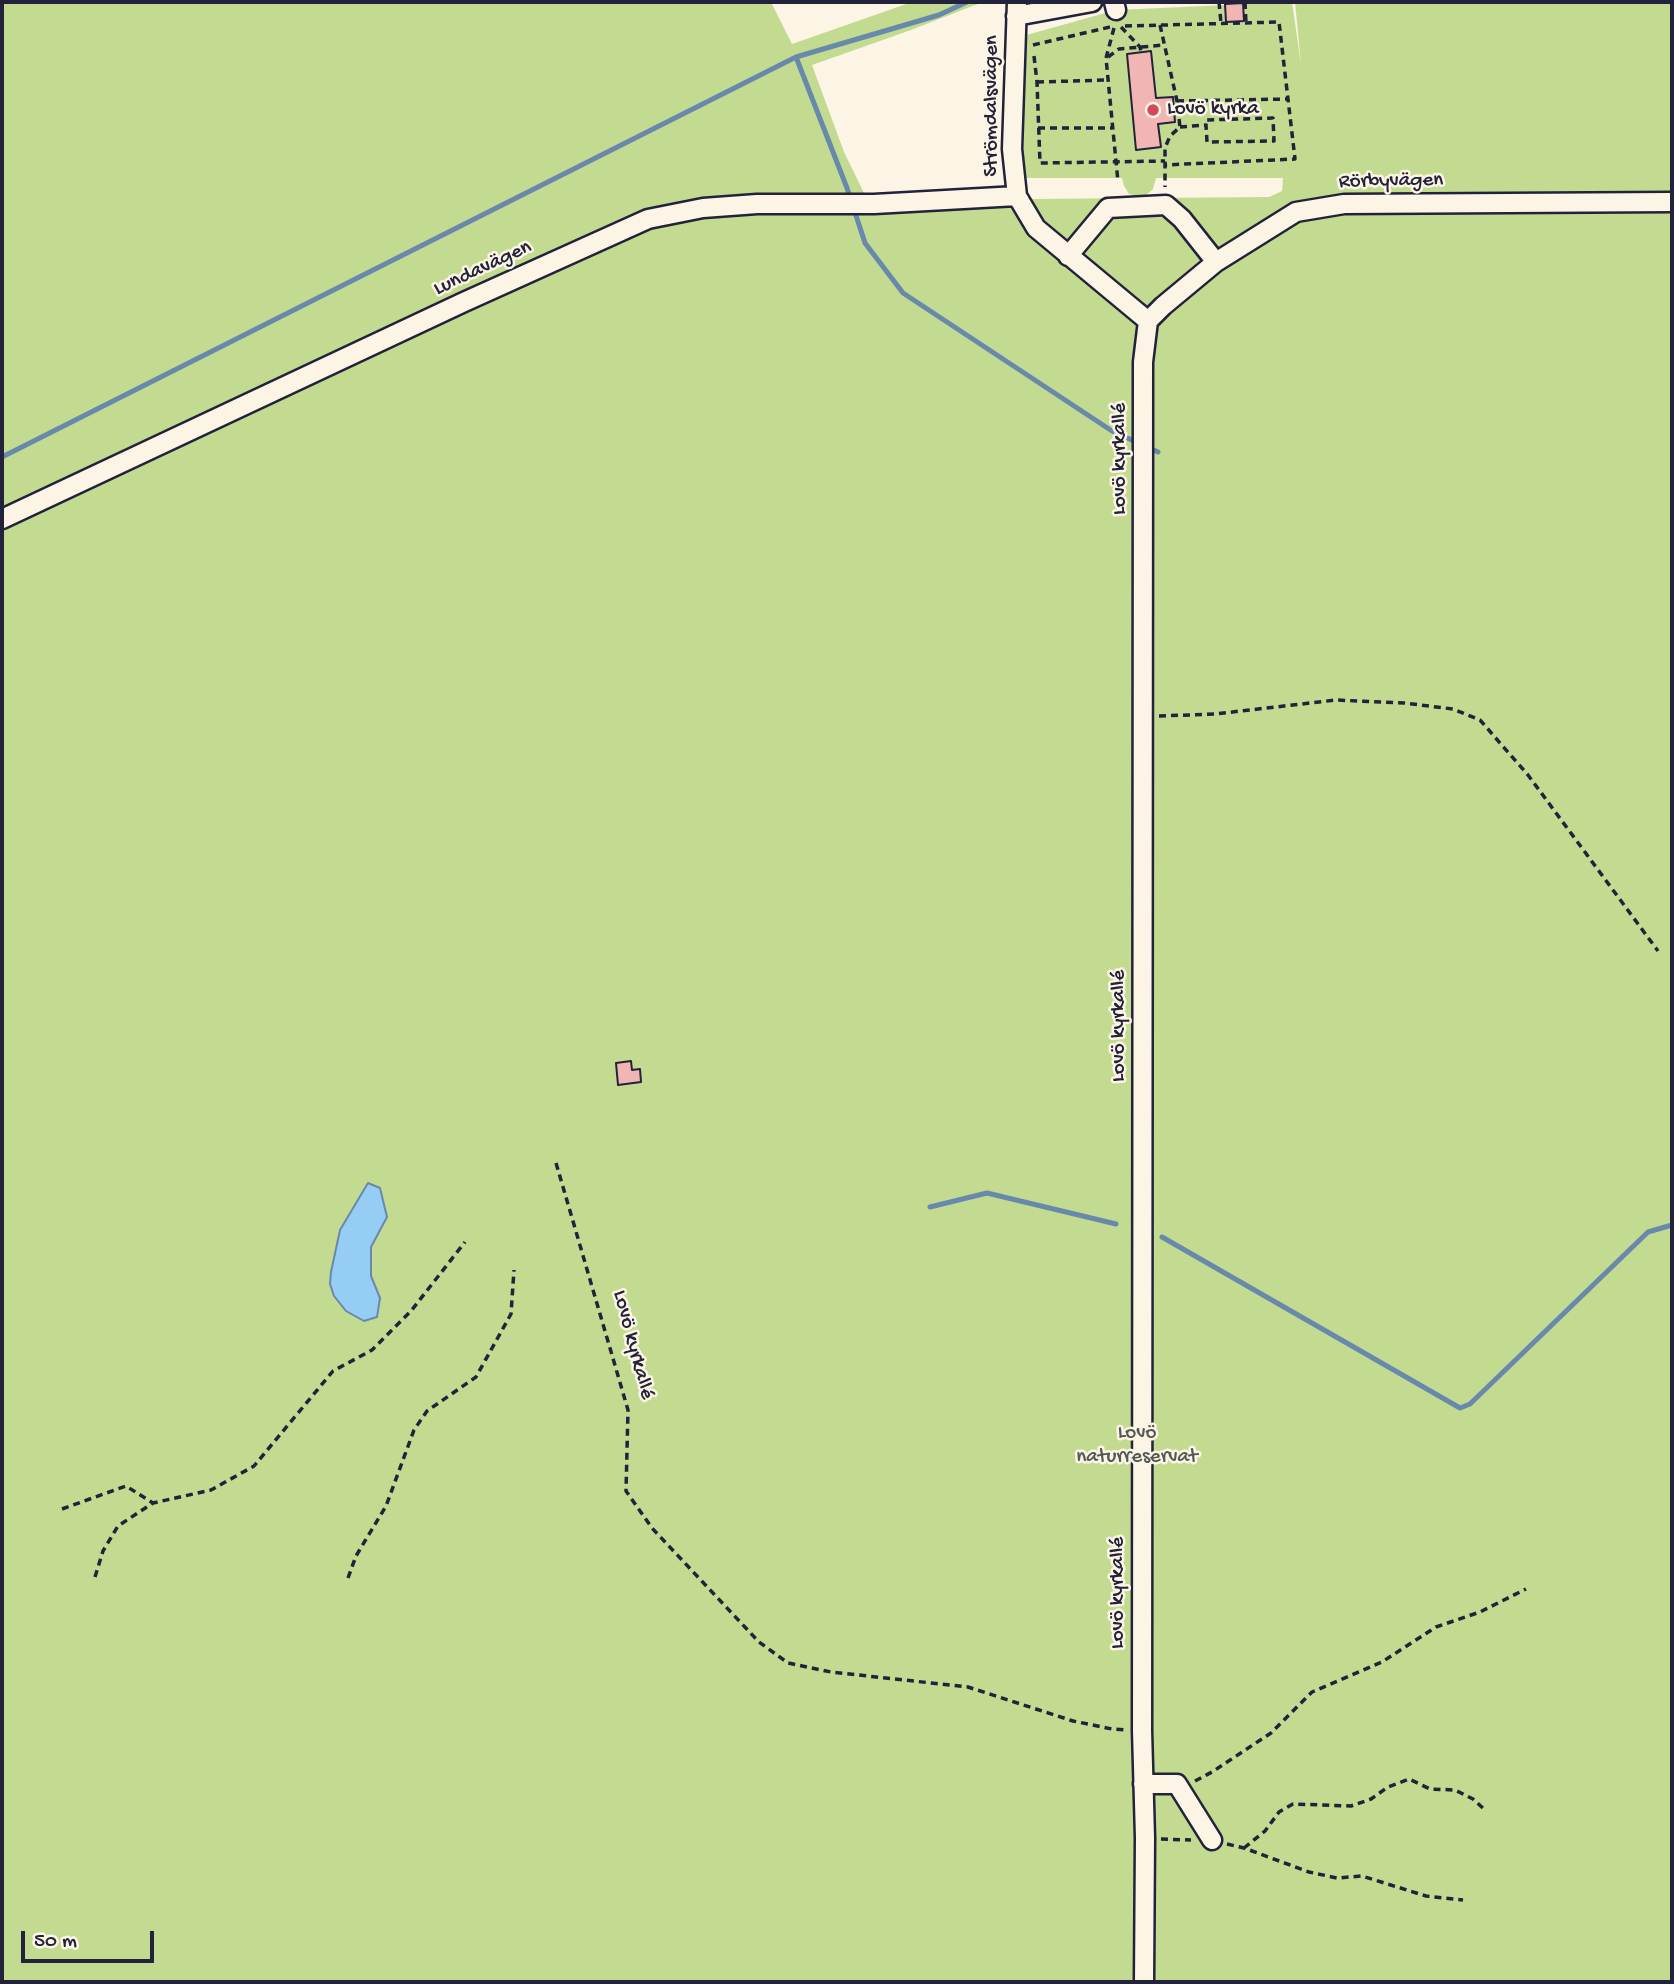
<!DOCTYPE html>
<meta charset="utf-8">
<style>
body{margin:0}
#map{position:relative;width:1674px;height:1984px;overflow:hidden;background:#fcf5e5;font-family:"Gochi Hand",sans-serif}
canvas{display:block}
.frame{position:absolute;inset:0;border:4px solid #22223b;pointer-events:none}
.scale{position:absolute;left:21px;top:1931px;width:133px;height:32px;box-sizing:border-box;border:4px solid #22223b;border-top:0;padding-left:9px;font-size:21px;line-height:24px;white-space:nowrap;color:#22223b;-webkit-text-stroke:5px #fcf5e5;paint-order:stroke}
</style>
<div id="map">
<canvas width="1674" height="1984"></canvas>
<div class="frame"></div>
<div class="scale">50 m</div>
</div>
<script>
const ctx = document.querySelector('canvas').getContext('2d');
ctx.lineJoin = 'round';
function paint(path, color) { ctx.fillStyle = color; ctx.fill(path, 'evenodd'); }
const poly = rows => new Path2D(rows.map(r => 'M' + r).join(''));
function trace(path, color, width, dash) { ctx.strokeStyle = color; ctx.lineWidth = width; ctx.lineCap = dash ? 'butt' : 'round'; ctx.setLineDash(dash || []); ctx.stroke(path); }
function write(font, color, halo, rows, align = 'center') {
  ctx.font = font + ' "Gochi Hand",sans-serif'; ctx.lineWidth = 5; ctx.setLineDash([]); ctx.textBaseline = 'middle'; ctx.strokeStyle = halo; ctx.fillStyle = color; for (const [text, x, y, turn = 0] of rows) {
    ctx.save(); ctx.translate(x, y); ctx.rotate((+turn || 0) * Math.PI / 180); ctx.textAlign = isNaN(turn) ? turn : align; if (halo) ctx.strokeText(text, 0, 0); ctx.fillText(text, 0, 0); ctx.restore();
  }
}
const green = poly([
 [2,2,771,2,792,44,912,2,983,2,911,30,812,65,844,152,865,195,1030,199,1269,197,1282,191,1283,178,1156,178,1153,189,1146,195,1138,196,1129,194,1124,186,1122,178,1023,178,1023,36,1116,10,1292,2,1301,64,1295,2,1672,2,1672,1982,2,1982]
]);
const water = poly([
 [368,1183,380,1188,387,1217,371,1247,371,1276,380,1298,377,1317,364,1321,346,1311,334,1296,330,1284,331,1272,340,1230,368,1183]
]);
const stream = poly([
 [796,57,847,188,865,243,903,293,1112,431,1158,452],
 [2,457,796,57,939,15,967,2],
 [930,1207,987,1193,1116,1224],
 [1162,1237,1460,1408,1470,1404,1648,1232,1672,1225]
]);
const building = poly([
 [1243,3,1244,21,1226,22,1225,4,1243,3],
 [1151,51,1156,98,1173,97,1175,122,1158,124,1161,147,1136,150,1127,54,1151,51],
 [631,1061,632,1070,640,1069,641,1082,618,1085,616,1063,631,1061]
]);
const path = poly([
 [1219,2,1221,23],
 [1245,2,1246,23],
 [1160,25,1177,101,1180,127,1170,136,1165,148,1165,187],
 [1125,26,1279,22,1295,159,1165,165],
 [1121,27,1140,47,1141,52],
 [1114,28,1106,58,1118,182],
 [1033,45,1110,27],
 [1034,56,1037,82,1040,163,1165,161],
 [1108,57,1119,49,1164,45],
 [1037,82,1108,80],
 [1177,101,1287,99],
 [1180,127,1206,125,1207,142,1274,141,1273,118,1206,120,1206,125],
 [1038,128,1113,128],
 [1159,716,1215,714,1336,700,1404,703,1453,709,1480,720,1528,775,1658,951],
 [556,1163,628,1410,626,1491,652,1528,759,1642,788,1663,831,1672,968,1687,1073,1721,1112,1729,1126,1730],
 [62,1509,126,1486,153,1503],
 [95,1577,103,1551,118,1526,153,1503,211,1490,254,1466,333,1371,372,1350,411,1311,465,1242],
 [348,1578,356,1556,386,1506,414,1430,427,1411,476,1377,511,1314,514,1270],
 [1195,1781,1212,1772,1271,1733,1312,1692,1382,1662,1436,1627,1480,1612,1526,1589],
 [1161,1839,1191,1840],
 [1227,1844,1244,1848,1309,1872,1337,1878,1362,1876,1426,1896,1463,1900],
 [1244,1848,1265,1831,1279,1812,1293,1804,1351,1806,1371,1799,1388,1787,1409,1779,1430,1789,1455,1790,1473,1799,1485,1810]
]);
const minor = poly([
 [1017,2,1012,149,1017,196,1036,228,1148,321],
 [1114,2,1116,10],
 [1016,16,1092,2],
 [1068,256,1108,208,1166,205,1182,219,1216,262],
 [1148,321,1163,306,1216,262,1296,212,1344,204,1672,202],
 [2,519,464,302,648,219,703,208,757,204,874,204,1017,196],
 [1143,1784,1177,1784,1212,1840],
 [1144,1982,1145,1838,1142,1730,1143,362,1148,321]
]);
const markers = [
 [1153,110,7,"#d1495b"]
];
const streetNames = [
 ["Strömdalsvägen",993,106,-90],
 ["Rörbyvägen",1391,182,-1],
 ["Lundavägen",483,269,-25],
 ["Lovö kyrkallé",1121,459,-90],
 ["Lovö kyrkallé",1120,1026,-90],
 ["Lovö kyrkallé",632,1345,75],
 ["Lovö kyrkallé",1119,1593,-90]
];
const poiNames = [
 ["Lovö kyrka",1167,110]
];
const parkNames = [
 ["Lovö",1137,1434],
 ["naturreservat",1137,1458]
];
paint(green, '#c3db91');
paint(water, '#96cdf5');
trace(water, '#6889ab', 2);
trace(stream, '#6889ab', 5);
paint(building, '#f1b5b3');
trace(building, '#22223b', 2);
trace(minor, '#22223b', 23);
trace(path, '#22223b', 3.5, [7, 5]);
trace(minor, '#fcf5e5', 18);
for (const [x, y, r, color] of markers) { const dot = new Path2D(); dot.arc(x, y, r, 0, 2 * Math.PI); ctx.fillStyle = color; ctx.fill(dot); trace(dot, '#fcf5e5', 2.5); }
write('21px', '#22223b', '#fcf5e5', streetNames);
write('21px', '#22223b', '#fcf5e5', poiNames, 'left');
write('21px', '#525a55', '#fcf5e5', parkNames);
</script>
